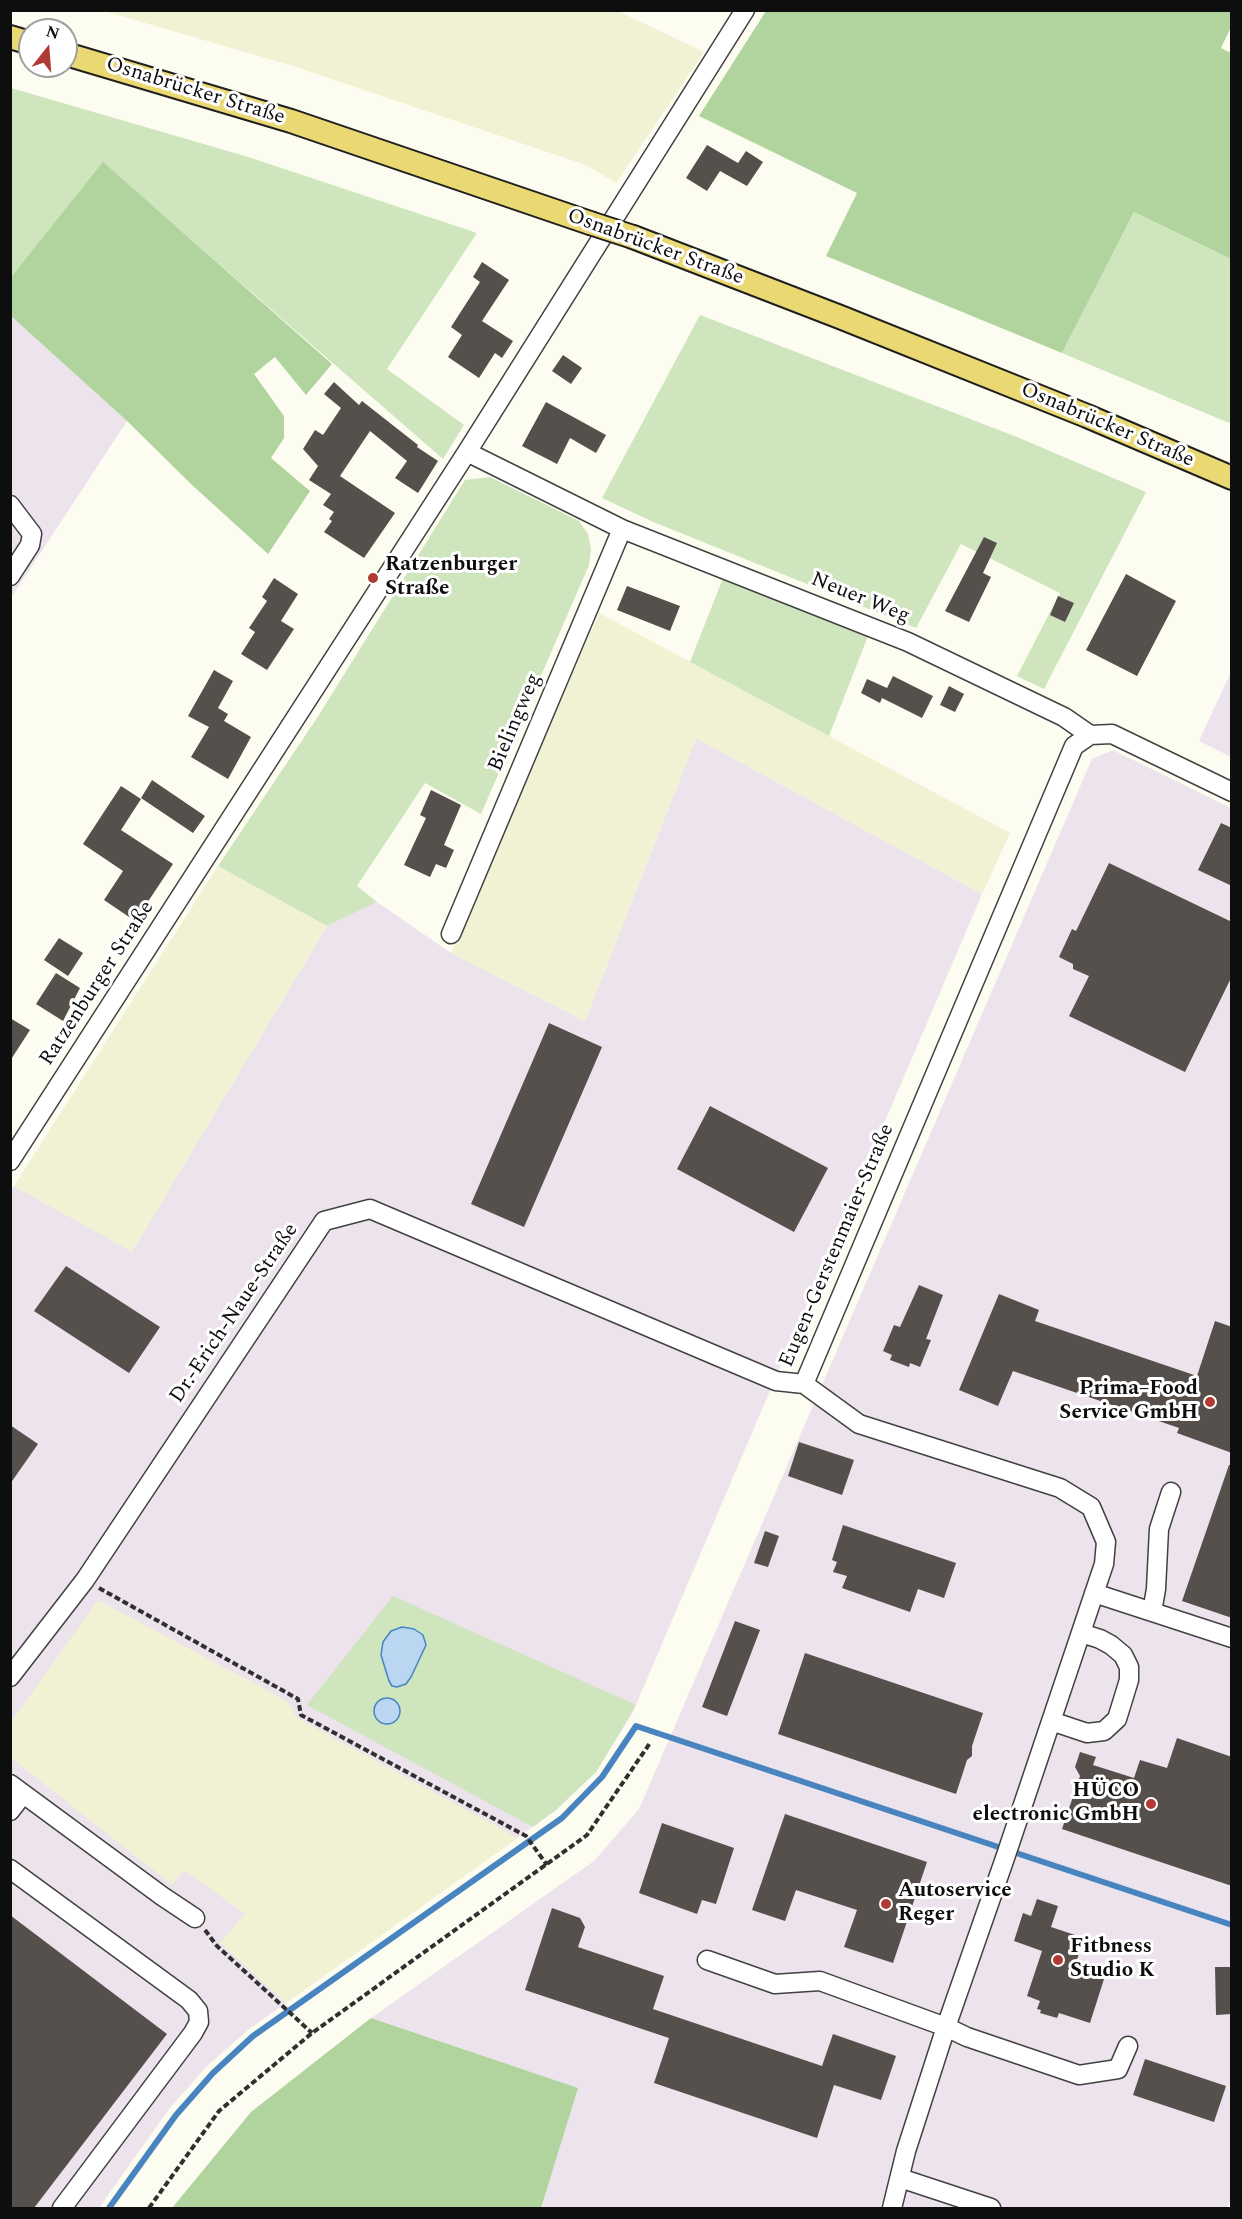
<!DOCTYPE html>
<meta charset="utf-8">
<style>
body{margin:0}
#map{position:relative;width:1242px;height:2219px;overflow:hidden;background:#fdfcf0;font-family:Spectral,serif}
canvas{display:block}
.frame{position:absolute;inset:0;border:12px solid #0e0e0e;pointer-events:none}
.north{position:absolute;left:18px;top:18px;width:60px;height:60px;box-sizing:border-box;background:#fff;border:2px solid #9f9f9f;border-radius:50%;rotate:17deg;font-size:16px;font-weight:700;line-height:24px;text-align:center;color:#0e0e0e}
.north::after{content:'';display:block;margin:auto;width:21px;height:27px;background:#b03a34;clip-path:polygon(50% 0,100% 100%,50% 72%,0 100%)}
</style>
<div id="map">
<canvas width="1242" height="2219"></canvas>
<div class="frame"></div>
<div class="north">N</div>
</div>
<script>
const ctx = document.querySelector('canvas').getContext('2d');
ctx.lineJoin = 'round';
function paint(path, color) { ctx.fillStyle = color; ctx.fill(path, 'evenodd'); }
const poly = rows => new Path2D(rows.map(r => 'M' + r).join(''));
function trace(path, color, width, dash) { ctx.strokeStyle = color; ctx.lineWidth = width; ctx.lineCap = dash ? 'butt' : 'round'; ctx.setLineDash(dash || []); ctx.stroke(path); }
function write(font, color, halo, rows, align = 'center') {
  ctx.font = font + ' Spectral,serif'; ctx.lineWidth = 6; ctx.setLineDash([]); ctx.textBaseline = 'middle'; ctx.strokeStyle = halo; ctx.fillStyle = color; for (const [text, x, y, turn = 0] of rows) {
    ctx.save(); ctx.translate(x, y); ctx.rotate((+turn || 0) * Math.PI / 180); ctx.textAlign = isNaN(turn) ? turn : align; if (halo) ctx.strokeText(text, 0, 0); ctx.fillText(text, 0, 0); ctx.restore();
  }
}
const industrial = poly([
 [11,316,127,421,11,598],
 [1231,672,1231,757,1199,741],
 [696,738,982,894,632,1714,596,1772,556,1810,248,2030,206,2067,169,2109,99,2208,11,2208,10,1191,14,1186,132,1251,327,926,377,902,451,953,585,1021],
 [1113,750,1231,808,1232,2197,1227,2208,541,2208,577,2088,371,2018,594,1861,639,1809,1092,759]
]);
const farmland = poly([
 [104,11,618,11,704,52,616,183,586,165,293,66],
 [599,613,1010,833,982,894,696,738,585,1021,451,953],
 [218,866,327,926,132,1252,14,1186],
 [98,1600,287,1701,297,1718,518,1838,286,2003,220,1943,245,1914,184,1870,172,1885,11,1758,11,1722]
]);
const green = poly([
 [11,88,245,156,477,233,387,369,464,425,443,459,103,163,11,277],
 [1134,212,1231,259,1232,418,1229,423,1062,353],
 [700,315,1017,437,1146,492,1044,689,1017,676,1060,593,961,544,916,628,651,521,602,498],
 [490,477,579,521,588,534,591,549,589,565,481,814,425,783,357,886,377,902,327,926,218,866,317,718,465,480],
 [723,578,868,636,829,736,690,662],
 [393,1596,636,1705,596,1772,556,1810,533,1827,307,1705]
]);
const forest = poly([
 [766,11,1231,11,1231,27,1221,48,1231,53,1231,259,1134,212,1062,353,826,256,857,193,699,116],
 [103,162,332,364,306,395,275,357,254,374,284,416,284,438,271,458,310,491,268,554,192,485,127,421,11,316,11,277],
 [371,2018,578,2088,541,2208,172,2208,251,2112]
]);
const water = poly([
 [402,1627,414,1629,423,1635,426,1645,411,1677,406,1684,397,1687,392,1686,389,1681,381,1655,383,1642,391,1631,402,1627],
 '374 1711a13 13 0 1 1 26 0a13 13 0 1 1-26 0Z'
]);
const stream = poly([
 [109,2208,176,2115,213,2073,253,2036,562,1818,602,1777,636,1726,1232,1925]
]);
const building = poly([
 [707,145,738,163,746,151,763,162,747,186,720,171,707,191,686,178],
 [482,262,509,280,482,321,513,341,502,358,495,353,479,378,448,357,462,335,451,327,480,282,473,277],
 [563,355,582,368,571,384,552,371],
 [334,382,359,405,362,401,418,445,417,447,438,461,418,493,395,478,407,461,370,431,340,476,395,513,364,558,324,532,332,521,329,519,334,512,323,505,331,494,309,480,318,466,303,449,315,430,323,435,341,408,324,394],
 [546,402,606,435,596,453,570,438,557,464,522,446],
 [984,537,997,543,983,573,991,577,969,622,945,611],
 [1126,574,1176,601,1137,676,1086,650],
 [274,578,298,594,281,621,294,629,267,670,241,654,255,632,249,628,267,601,262,597],
 [627,586,680,606,670,631,617,610],
 [1058,596,1074,603,1065,622,1050,615],
 [214,670,233,681,218,708,228,714,224,721,251,737,228,779,191,757,209,727,188,716],
 [893,676,933,696,922,718,882,698,880,703,861,693,867,679,887,688],
 [949,686,964,694,955,712,940,705],
 [152,780,205,816,193,833,141,798],
 [121,786,141,799,121,830,173,864,135,921,104,900,123,871,83,844],
 [431,790,461,805,444,845,454,850,446,868,436,864,430,877,404,865,426,818,420,815],
 [1221,823,1232,828,1232,886,1198,870],
 [1109,863,1232,922,1232,976,1185,1072,1069,1016,1089,976,1073,969,1073,964,1059,957,1072,929,1076,931],
 [59,938,83,953,68,976,44,960],
 [56,973,80,988,63,1021,36,1004],
 [10,1018,30,1030,10,1061],
 [549,1023,602,1047,524,1227,471,1204],
 [710,1106,828,1168,794,1232,677,1169],
 [66,1266,160,1327,129,1373,34,1311],
 [919,1285,943,1295,926,1339,931,1340,920,1367,910,1363,909,1367,890,1360,892,1355,883,1351,894,1325,900,1327],
 [999,1294,1039,1310,1035,1321,1197,1376,1215,1321,1232,1327,1232,1453,1177,1433,1179,1428,1013,1371,998,1406,959,1390],
 [10,1425,38,1444,10,1484],
 [799,1442,854,1460,842,1495,788,1476],
 [1229,1465,1232,1465,1232,1618,1182,1601],
 [843,1525,956,1563,944,1598,918,1589,910,1612,842,1588,847,1576,833,1572,837,1562,832,1560],
 [765,1531,779,1536,768,1567,754,1563],
 [735,1621,760,1630,727,1716,702,1707],
 [805,1653,983,1713,972,1746,972,1756,967,1760,956,1794,778,1734],
 [1177,1738,1232,1757,1232,1886,1062,1829,1080,1776,1075,1767,1080,1752,1096,1757,1093,1765,1134,1778,1140,1760,1167,1768],
 [785,1814,927,1862,893,1963,844,1947,857,1910,796,1890,785,1921,752,1910],
 [662,1823,734,1848,716,1904,702,1900,697,1914,639,1893],
 [1037,1899,1058,1906,1051,1927,1084,1938,1074,1969,1104,1979,1090,2023,1059,2013,1057,2018,1040,2013,1041,2010,1037,2009,1040,2001,1027,1996,1042,1951,1014,1941,1023,1913,1031,1916],
 [552,1908,580,1918,585,1927,578,1947,664,1976,653,2009,822,2066,833,2034,896,2056,881,2100,834,2085,817,2138,654,2083,669,2038,525,1990],
 [10,1915,167,2034,34,2208,10,2208],
 [1215,1967,1232,1967,1232,2014,1216,2015],
 [1145,2059,1226,2086,1214,2122,1133,2095]
]);
const path = poly([
 [99,1588,298,1699,301,1715,526,1836,547,1865],
 [205,1930,217,1946,312,2033],
 [149,2208,219,2111,312,2033,587,1835,650,1743]
]);
const minor = poly([
 [467,452,622,529,908,642,1064,717,1090,735,1112,734,1232,792],
 [10,505,32,534,30,545,10,576],
 [451,934,622,529],
 [10,1161,467,452,745,10],
 [804,1384,859,1424,1060,1488,1091,1507,1106,1542,1104,1564,1005,1858,946,2027,906,2151,892,2208],
 [804,1384,1074,746,1090,735],
 [1094,1593,1232,1638],
 [1152,1612,1156,1589,1159,1529,1171,1492],
 [10,1677,85,1580,324,1221,370,1209,776,1381,804,1384],
 [1051,1721,1087,1733,1104,1731,1117,1719,1129,1680,1129,1667,1123,1655,1111,1645,1100,1639,1081,1633],
 [10,1784,162,1896,195,1918],
 [10,1811,23,1794],
 [10,1869,189,2000,198,2011,199,2022,193,2033,62,2208],
 [707,1960,775,1984,820,1981,946,2027,967,2037,1079,2075,1118,2069,1128,2046],
 [900,2178,991,2208]
]);
const major = poly([
 [10,37,30,43],
 [66,54,291,121,590,223],
 [633,237,840,317,1087,416,1232,478]
]);
const majorBridge = poly([
 [590,223,633,237]
]);
const markers = [
 [373,578,6,"#b03a34"],
 [1210,1402,6,"#b03a34"],
 [1151,1804,6,"#b03a34"],
 [886,1904,6,"#b03a34"],
 [1058,1960,6,"#b03a34"]
];
const streetNames = [
 ["Osnabrücker Straße",195,92,17],
 ["Osnabrücker Straße",655,248,20],
 ["Osnabrücker Straße",1107,426,23],
 ["Neuer Weg",860,599,22],
 ["Bielingweg",516,723,-67],
 ["Ratzenburger Straße",98,984,-57],
 ["Eugen-Gerstenmaier-Straße",838,1246,-67],
 ["Dr.-Erich-Naue-Straße",235,1314,-56]
];
const poiNames = [
 ["Ratzenburger",385,566],
 ["Straße",385,590],
 ["Prima–Food",1198,1390,"right"],
 ["Service GmbH",1198,1414,"right"],
 ["HÜCO",1139,1792,"right"],
 ["electronic GmbH",1139,1816,"right"],
 ["Autoservice",898,1892],
 ["Reger",898,1916],
 ["Fitbness",1070,1948],
 ["Studio K",1070,1972]
];
paint(industrial, '#ece3ec');
paint(farmland, '#f1f1d3');
paint(green, '#cee5bd');
paint(forest, '#b1d49e');
paint(water, '#bad6f0');
trace(water, '#4884bf', 1.5);
trace(stream, '#4884bf', 6);
paint(building, '#55504b');
trace(minor, '#414141', 21);
trace(major, '#1f1f1f', 26);
trace(path, '#303030', 4, [6, 3]);
trace(minor, '#fff', 18);
trace(major, '#ead973', 22);
trace(majorBridge, '#1f1f1f', 26, []);
trace(majorBridge, '#ead973', 22);
for (const [x, y, r, color] of markers) { const dot = new Path2D(); dot.arc(x, y, r, 0, 2 * Math.PI); ctx.fillStyle = color; ctx.fill(dot); trace(dot, '#fff', 2); }
write('21px', '#0e0e0e', '#fff', streetNames);
write('bold 21px', '#0e0e0e', '#fff', poiNames, 'left');
</script>
